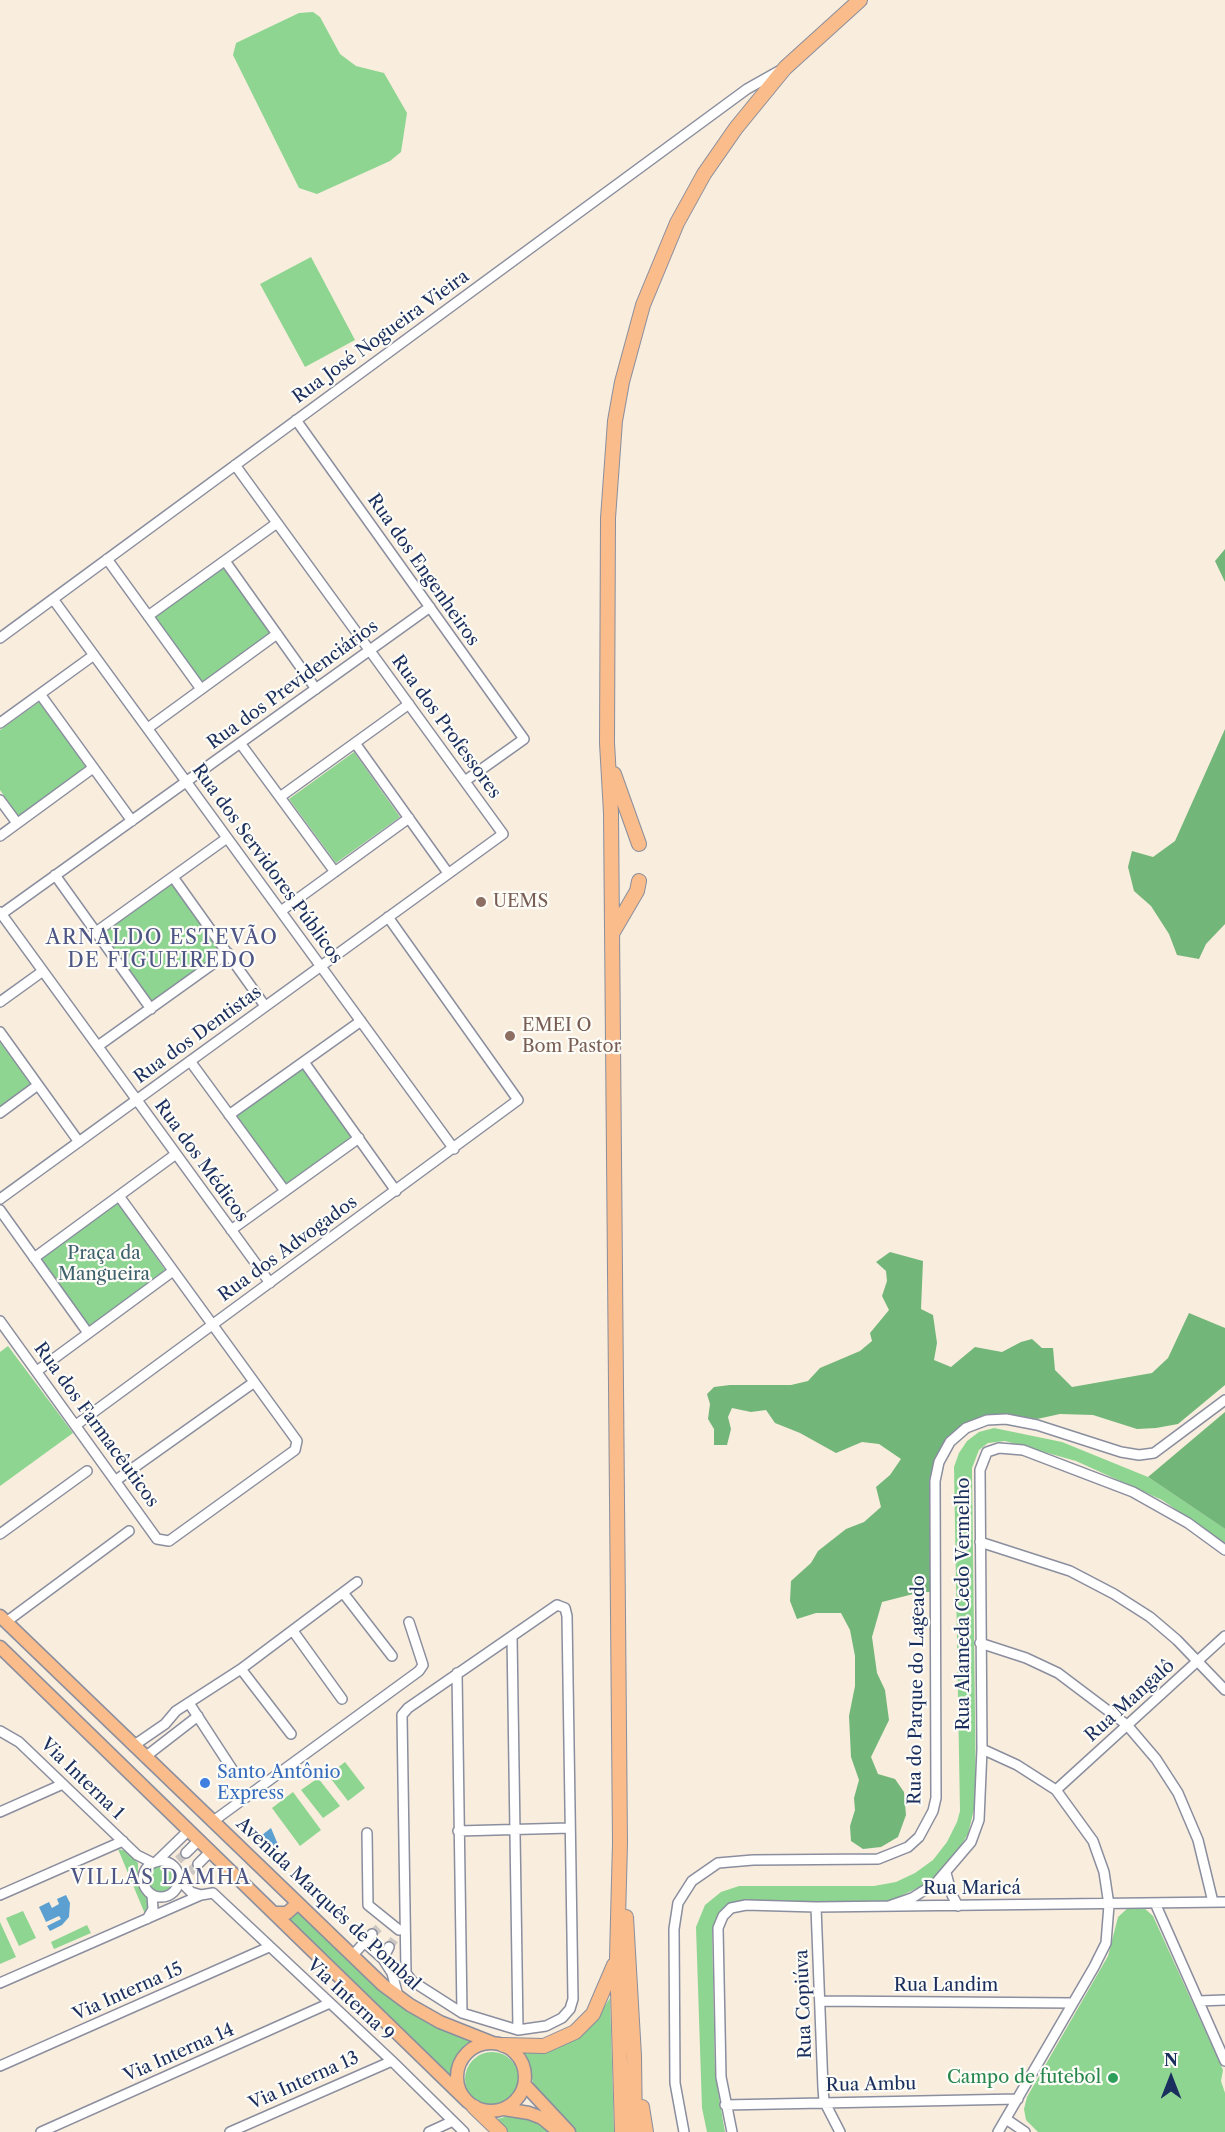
<!DOCTYPE html>
<meta charset="utf-8">
<style>
body{margin:0}
#map{position:relative;width:1225px;height:2132px;overflow:hidden;background:#f9eddd;font-family:"Libre Caslon Text",serif}
canvas{display:block}
.north{position:absolute;left:1141px;top:2048px;width:60px;height:60px;-webkit-text-stroke:4px #fdfcf7;paint-order:stroke;rotate:0deg;font-size:16px;font-weight:700;line-height:24px;text-align:center;color:#1b2f5e}
.north::after{content:'';display:block;margin:auto;width:21px;height:27px;background:#1b2f5e;clip-path:polygon(50% 0,100% 100%,50% 72%,0 100%)}
</style>
<div id="map">
<canvas width="1225" height="2132"></canvas>
<div class="north">N</div>
</div>
<script>
const ctx = document.querySelector('canvas').getContext('2d');
ctx.lineJoin = 'round';
function paint(path, color) { ctx.fillStyle = color; ctx.fill(path, 'evenodd'); }
const poly = rows => new Path2D(rows.map(r => 'M' + r).join(''));
function trace(path, color, width, dash) { ctx.strokeStyle = color; ctx.lineWidth = width; ctx.lineCap = dash ? 'butt' : 'round'; ctx.setLineDash(dash || []); ctx.stroke(path); }
function write(font, color, halo, rows, align = 'center') {
  ctx.font = font + ' "Libre Caslon Text",serif'; ctx.lineWidth = 4.5; ctx.setLineDash([]); ctx.textBaseline = 'middle'; ctx.strokeStyle = halo; ctx.fillStyle = color; for (const [text, x, y, turn = 0] of rows) {
    ctx.save(); ctx.translate(x, y); ctx.rotate((+turn || 0) * Math.PI / 180); ctx.textAlign = isNaN(turn) ? turn : align; if (halo) ctx.strokeText(text, 0, 0); ctx.fillText(text, 0, 0); ctx.restore();
  }
}
const green = poly([
 [313,12,320,17,340,54,356,66,384,73,407,113,401,152,390,161,317,194,299,188,233,55,236,43,299,13],
 [311,257,355,340,305,367,260,284],
 [223,568,270,633,202,682,155,617],
 [39,702,86,767,18,816,0,790,0,730],
 [354,752,400,817,336,863,289,799],
 [172,883,222,952,152,1003,102,933],
 [0,1042,31,1084,0,1107],
 [304,1068,352,1137,286,1185,236,1116],
 [118,1203,166,1271,90,1327,41,1259],
 [8,1346,73,1433,0,1486,0,1352],
 [994,1428,1062,1442,1148,1477,1225,1529,1225,1543,1162,1500,1076,1461,1005,1441,988,1443,979,1450,972,1468,976,1801,968,1834,956,1854,942,1872,924,1885,894,1899,883,1902,735,1902,718,1914,712,1930,715,2074,725,2132,707,2132,702,2108,696,1927,705,1905,721,1892,739,1886,874,1886,896,1882,915,1873,933,1860,947,1842,957,1822,960,1811,954,1467,959,1453,967,1441,979,1432],
 [345,1762,365,1788,348,1801,328,1775],
 [318,1778,340,1806,323,1818,301,1790],
 [293,1792,321,1830,300,1846,272,1808],
 [118,1849,126,1851,138,1863,138,1886,151,1904,147,1914,145,1914],
 '147 1879a14 14 0 1 1 28 0a14 14 0 1 1-28 0Z',
 [1129,1907,1143,1907,1153,1916,1223,2070,1221,2081,1225,2093,1225,2132,1038,2132,1026,2120,1024,2109,1027,2097,1108,1956,1118,1917],
 [296,1910,390,1999,433,2026,476,2042,459,2056,455,2066,455,2082,284,1918],
 [23,1911,36,1938,19,1946,6,1918],
 [0,1922,16,1957,0,1964],
 [87,1925,91,1933,54,1949,51,1942],
 [610,1998,614,2132,575,2132,534,2089,530,2067,523,2053,553,2049,571,2041,594,2023],
 '465 2079a27 27 0 1 1 54 0a27 27 0 1 1-54 0Z',
 [508,2116,538,2121,551,2132,506,2132,494,2120]
]);
const forest = poly([
 [1225,549,1225,582,1215,561],
 [1225,729,1225,924,1206,944,1199,959,1177,955,1169,934,1151,906,1134,891,1128,867,1132,851,1153,857,1175,841],
 [890,1252,923,1261,921,1309,933,1315,937,1343,934,1360,951,1367,975,1347,1002,1352,1021,1342,1032,1339,1042,1348,1053,1348,1055,1370,1072,1387,1152,1373,1168,1358,1189,1313,1225,1328,1225,1385,1178,1424,1156,1428,1137,1429,1093,1415,1060,1414,1037,1419,1007,1414,982,1418,960,1429,933,1470,933,1592,921,1592,882,1602,872,1637,877,1673,885,1690,889,1720,871,1757,878,1774,895,1779,904,1792,906,1815,898,1837,881,1847,863,1849,851,1841,850,1826,855,1810,854,1798,859,1780,851,1757,849,1716,855,1686,855,1656,850,1630,841,1613,816,1613,797,1619,790,1601,791,1581,811,1563,818,1551,846,1529,864,1522,881,1507,876,1487,890,1475,901,1459,879,1444,862,1442,836,1453,800,1433,775,1423,766,1410,751,1412,732,1408,728,1417,731,1429,727,1445,714,1445,714,1429,708,1419,710,1404,707,1394,714,1387,730,1385,791,1385,808,1381,820,1368,860,1351,872,1341,870,1333,889,1310,882,1296,887,1281,886,1271,876,1262],
 [1225,1412,1225,1529,1148,1477]
]);
const water = poly([
 [271,1828,279,1847,272,1852,262,1835],
 [66,1895,70,1903,69,1917,62,1925,50,1931,47,1926,61,1919,59,1916,46,1922,39,1907,49,1902,52,1908,59,1904,57,1899]
]);
const minorTunnel = poly([
 [178,1860,186,1853],
 [190,1872,198,1864],
 [372,1934,382,1925],
 [389,1947,396,1937]
]);
const minor = poly([
 [296,420,524,739,465,781],
 [107,559,201,689],
 [225,561,316,689],
 [53,599,454,1149],
 [148,616,277,523],
 [0,638,747,89,779,71],
 [40,694,132,821],
 [0,723,94,655],
 [148,728,277,634],
 [240,743,335,872],
 [355,743,448,873],
 [280,797,409,704],
 [0,800,17,823],
 [0,836,93,768],
 [55,875,151,1009],
 [173,877,265,1006],
 [281,911,409,818],
 [0,912,270,1283],
 [0,915,430,607],
 [96,932,227,838],
 [0,1002,43,971],
 [0,1032,79,1142],
 [98,1046,228,953],
 [190,1061,285,1191],
 [304,1062,396,1191],
 [0,1113,38,1085],
 [229,1115,361,1021],
 [0,1199,503,834,235,465],
 [0,1210,88,1333],
 [231,1230,359,1138],
 [34,1258,176,1154],
 [0,1321,157,1539,169,1541,295,1450,297,1441,119,1196],
 [37,1371,173,1271],
 [76,1425,518,1100,388,917],
 [115,1481,253,1383],
 [0,1534,87,1471],
 [980,1542,1070,1571,1114,1594,1150,1617,1177,1640,1225,1690],
 [344,1594,392,1656],
 [557,1605,565,1608,567,1616,573,1999,570,2009,562,2018,546,2026,518,2030,462,2013,412,1981,406,1973,402,1715,408,1708,557,1605],
 [6,1622,129,1531],
 [293,1631,342,1699],
 [512,1636,518,2030],
 [980,1643,1026,1658,1058,1673,1127,1725,1156,1759,1178,1793,1198,1840,1213,1902],
 [241,1669,291,1734],
 [457,1673,462,2013],
 [189,1703,234,1772],
 [0,1731,19,1742,137,1855,153,1863],
 [133,1746,165,1724,176,1711,241,1669,357,1582],
 [982,1749,1017,1765,1056,1790,1093,1841,1104,1872,1109,1905,1106,1943,1094,1967,998,2132],
 [145,1757,198,1716],
 [1056,1790,1225,1636],
 [0,1812,63,1784],
 [212,1822,419,1671,423,1665,409,1622],
 [458,1831,570,1828],
 [367,1833,368,1905,399,1930],
 [186,1853,199,1840],
 '143 1879a18 18 0 1 1 36 0a18 18 0 1 1-36 0Z',
 [156,1862,189,1830],
 [198,1864,211,1851],
 [946,1873,952,1895,958,1906],
 [184,1877,185,1886,191,1892,201,1895],
 [0,1895,123,1841],
 [1155,1903,1225,2061],
 [889,1906,912,1898,936,1883,971,1842,979,1820,982,1749,980,1470,987,1452,999,1448,1023,1450,1133,1492,1188,1523,1225,1550],
 [816,1907,823,2088,824,2101,840,2132],
 [147,1919,153,1909,152,1895],
 [364,1942,383,1959,392,1973,398,1996],
 [352,1956,372,1934],
 [383,1959,389,1947],
 [0,1983,201,1895,213,1893,392,2061,464,2132],
 [820,2001,1072,2003],
 [1199,2001,1225,2000],
 [0,2066,269,1947],
 [725,2105,1018,2099],
 [1006,2119,1025,2132],
 [41,2132,330,2003],
 [230,2132,392,2061],
 [429,2132,453,2121],
 [684,2132,675,2083,674,1929,678,1903,692,1881,718,1863,753,1860,878,1859,908,1847,919,1837,933,1811,936,1798,935,1481,939,1462,950,1442,966,1428,987,1420,1006,1419,1037,1425,1121,1452,1139,1455,1154,1453,1225,1400],
 [732,2132,721,2077,718,1928,723,1916,731,1908,746,1905,816,1907,1225,1902]
]);
const major = poly([
 [0,1616,383,1985,410,2005,440,2022,493,2043],
 [0,1647,468,2102],
 [274,1913,287,1913,297,1904],
 '457 2077a34 34 0 1 1 68 0a34 34 0 1 1-68 0Z',
 [525,2085,569,2132],
 [504,2109,529,2113,542,2118,559,2132]
]);
const highway = poly([
 [614,774,639,844],
 [613,932,637,891,639,881],
 [626,1917,634,2056,635,2132],
 [503,2045,544,2046,575,2032,593,2014,614,1965],
 [474,2107,500,2132],
 [642,2107,646,2132],
 [622,2132,617,1957,620,1843,611,813,607,743,608,518,615,421,622,382,643,305,677,223,704,174,736,128,785,68,860,0]
]);
const markers = [
 [481,902,6,"#8d6e63"],
 [510,1036,6,"#8d6e63"],
 [205,1783,6,"#3f7fe0"],
 [1113,2078,6,"#2e9e5b"]
];
const streetNames = [
 ["Rua José Nogueira Vieira",381,337,-36],
 ["Rua dos Engenheiros",423,570,55],
 ["Rua dos Previdenciários",293,685,-36],
 ["Rua dos Professores",446,727,54],
 ["Rua dos Servidores Públicos",267,864,54],
 ["Rua dos Dentistas",198,1035,-36],
 ["Rua dos Médicos",201,1161,54],
 ["Rua dos Advogados",288,1249,-36],
 ["Rua dos Farmacêuticos",96,1425,54],
 ["Rua Alameda Cedo Vermelho",964,1604,-90],
 ["Rua do Parque do Lageado",917,1690,-89],
 ["Rua Mangalô",1130,1701,-42],
 ["Via Interna 1",82,1779,44],
 ["Rua Maricá",972,1889],
 ["Avenida Marquês de Pombal",328,1904,43],
 ["Rua Landim",946,1986],
 ["Via Interna 15",128,1992,-24],
 ["Via Interna 9",350,2000,43],
 ["Rua Copiúva",804,2004,-92],
 ["Via Interna 14",179,2053,-24],
 ["Via Interna 13",304,2081,-24],
 ["Rua Ambu",871,2085,-1]
];
const educationNames = [
 ["UEMS",493,902],
 ["EMEI O",522,1026],
 ["Bom Pastor",522,1047]
];
const parkNames = [
 ["Praça da",104,1254],
 ["Mangueira",104,1275]
];
const shopNames = [
 ["Santo Antônio",217,1773],
 ["Express",217,1794]
];
const leisureNames = [
 ["Campo de futebol",1101,2078]
];
const neighbourhoodNames = [
 ["ARNALDO ESTEVÃO",162,938],
 ["DE FIGUEIREDO",162,961],
 ["VILLAS DAMHA",161,1878]
];
paint(green, '#8dd590');
paint(forest, '#72b67a');
paint(water, '#5ba0d0');
trace(minorTunnel, '#cdc7c4', 9, [9, 4.5]);
trace(minor, '#8a8e9e', 12);
trace(major, '#8a8e9e', 15);
trace(highway, '#8a8e9e', 16);
trace(minor, '#fff', 9);
trace(major, '#f9bc8a', 12);
trace(highway, '#f9bc8a', 14);
for (const [x, y, r, color] of markers) { const dot = new Path2D(); dot.arc(x, y, r, 0, 2 * Math.PI); ctx.fillStyle = color; ctx.fill(dot); trace(dot, '#fdfcf7', 2); }
write('18px', '#1b2f5e', '#fdfcf7', streetNames);
write('18px', '#785e54', '#fdfcf7', educationNames, 'left');
write('18px', '#3d616d', '#fdfcf7', parkNames);
write('18px', '#366cbe', '#fdfcf7', shopNames, 'left');
write('18px', '#27864d', '#fdfcf7', leisureNames, 'right');
ctx.letterSpacing = '1.5px';
write('20px', '#4e5686', '#fdfcf7', neighbourhoodNames);
ctx.letterSpacing = '0px';
</script>
